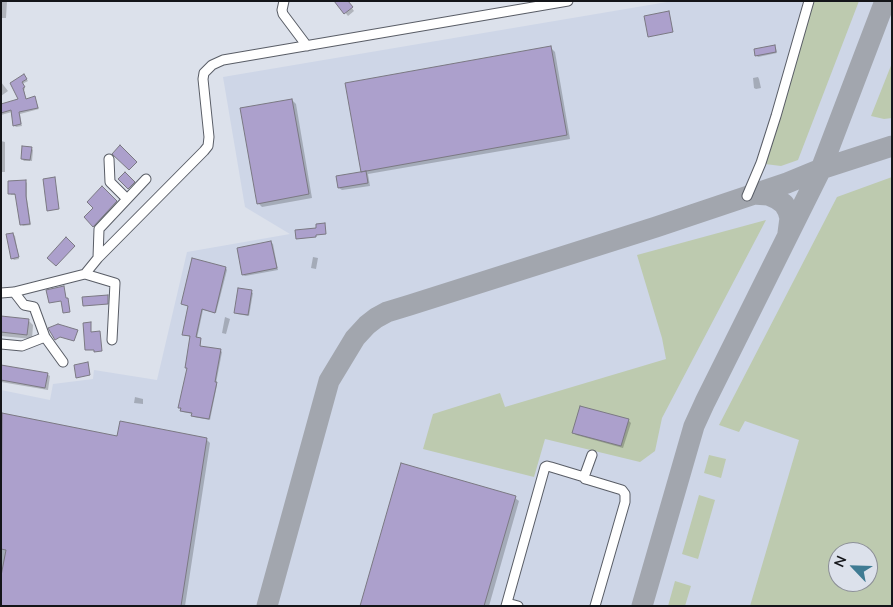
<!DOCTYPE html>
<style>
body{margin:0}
#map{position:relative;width:893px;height:607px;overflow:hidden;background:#dce1eb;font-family:Mulish,sans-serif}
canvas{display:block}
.frame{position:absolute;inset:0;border:2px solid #141519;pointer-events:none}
.north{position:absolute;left:828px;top:542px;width:50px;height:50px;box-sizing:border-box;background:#dce1eb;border:1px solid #8c8f97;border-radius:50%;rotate:294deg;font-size:14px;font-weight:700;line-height:20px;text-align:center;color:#141519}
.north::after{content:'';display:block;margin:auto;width:18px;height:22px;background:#3f7b93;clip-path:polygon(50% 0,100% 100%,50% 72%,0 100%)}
</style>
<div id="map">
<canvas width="893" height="607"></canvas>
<div class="frame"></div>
<div class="north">N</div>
</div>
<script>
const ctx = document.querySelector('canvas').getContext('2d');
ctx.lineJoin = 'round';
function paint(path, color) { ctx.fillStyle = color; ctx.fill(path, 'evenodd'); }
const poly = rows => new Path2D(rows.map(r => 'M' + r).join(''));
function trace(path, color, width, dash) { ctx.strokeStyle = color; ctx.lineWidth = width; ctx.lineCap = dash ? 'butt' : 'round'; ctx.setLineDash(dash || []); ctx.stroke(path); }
const built = poly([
 [673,1,892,1,892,606,1,606,1,390,50,400,53,384,93,379,94,370,157,380,187,252,290,234,245,207,223,77],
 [838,552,868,552,868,582,838,582]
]);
const green = poly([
 [814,1,859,1,798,160,781,166,765,164],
 [892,63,892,118,884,119,871,116],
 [892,177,892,606,750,606,799,440,745,421,739,432,719,425,837,197],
 [838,552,868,552,868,582,838,582],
 [766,220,662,418,655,451,640,462,545,439,534,477,423,449,433,414,500,393,505,407,666,359,662,338,637,255],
 [709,455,726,459,721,478,704,473],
 [699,495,715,500,698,559,682,554],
 [675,581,691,586,685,606,668,606]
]);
const shadow = poly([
 [1,1,7,1,6,18,1,18],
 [336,1,347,1,354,11,348,16],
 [775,47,776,48,777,53,758,57,756,55],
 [551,48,555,52,570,139,368,174,370,186,342,190,339,188,364,173,347,84],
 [25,77,28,81,22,84,25,89,24,90,26,100,35,98,39,109,20,114,22,126,16,127,14,125,12,112,1,115,1,105,20,100,11,83],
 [758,77,759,79,761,88,756,89,754,88,753,78],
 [1,82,8,91,1,96],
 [292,100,296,104,312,198,262,207,258,203],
 [1,141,5,142,5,172,1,172],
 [31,148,33,150,32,161,24,161,22,159],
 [25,181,27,183,27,199,31,225,23,226,21,224,17,195,11,195,10,193],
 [102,188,118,204,96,228,85,217,95,208],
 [13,234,15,236,19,259,14,260,12,258],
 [271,242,273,244,278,270,245,276,243,275],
 [313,257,318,258,316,269,311,268],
 [192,260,226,268,227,270,216,313,203,310,197,338,201,340,200,347,221,351,222,352,216,383,217,385,210,420,194,417,193,414,183,412,180,408,187,369,186,367,191,337,184,335,189,306,182,303],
 [251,292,253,293,249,316,237,314,235,312],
 [225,317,230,319,226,334,222,333],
 [1,318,28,320,33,325,32,339,1,336],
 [1,366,47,374,50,376,48,390,1,382],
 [135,397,143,399,143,404,134,403],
 [3,415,118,437,206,439,210,443,185,606,1,606,1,424],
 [628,420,631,423,623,448,576,435,573,432],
 [515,498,519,501,489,606,361,606]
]);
const taxiway = poly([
 [753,194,768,195,777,199,784,204,788,211,790,218,788,233],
 [267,606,329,381,355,338,367,325,376,318,387,312,410,305,656,227,787,183,821,169,892,146],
 [642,606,694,426,705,402,821,169,885,1]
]);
const building = poly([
 [334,1,348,1,353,7,344,14,334,1],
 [669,11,673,32,648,37,644,16,669,11],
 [775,45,776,52,755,56,754,49,775,45],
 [551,46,567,135,361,172,345,83,551,46],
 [24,74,27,79,22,82,25,87,23,88,26,99,35,96,38,108,19,112,21,124,13,126,11,110,1,113,1,104,18,99,10,83,24,74],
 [292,99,309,194,257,204,240,108,292,99],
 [120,145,137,162,129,170,112,154,120,145],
 [22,146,32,147,30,160,21,159,22,146],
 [366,171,368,183,338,188,336,176,366,171],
 [125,172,135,182,128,189,118,179,125,172],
 [55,177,59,209,47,211,43,179,55,177],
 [26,180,26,196,30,224,20,225,15,194,8,194,8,181,26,180],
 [102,186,117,201,93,227,84,217,93,208,87,202,102,186],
 [325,223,326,234,316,235,316,237,296,239,295,230,316,228,316,224,325,223],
 [13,233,19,257,11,259,6,234,13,233],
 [66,237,75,246,56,266,47,258,66,237],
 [271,241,277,268,242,275,237,248,271,241],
 [192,258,226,267,215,313,202,309,196,337,201,338,200,346,221,349,215,382,217,382,209,419,191,416,192,413,180,411,181,408,178,408,187,368,185,368,190,336,182,335,188,306,181,304,192,258],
 [64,286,66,298,68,298,70,312,63,313,61,301,49,303,46,290,64,286],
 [238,288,252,290,248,315,234,313,238,288],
 [108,295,108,304,83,306,82,297,108,295],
 [1,316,29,319,27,335,1,332,1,316],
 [91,322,91,332,100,331,102,351,94,352,94,350,85,350,83,323,91,322],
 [58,324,78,330,74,341,60,337,55,340,48,328,58,324],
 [88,362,90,375,76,378,74,365,88,362],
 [1,365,48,373,45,388,1,380,1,365],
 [580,406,629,419,621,446,572,433,580,406],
 [2,413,117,436,120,421,207,438,181,606,1,606,1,576,6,550,1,549,2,413],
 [401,463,516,496,484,606,360,606,401,463]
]);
const minor = poly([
 [284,1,282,10,283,14,307,46],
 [109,159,110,182,127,199],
 [747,196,761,163,776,116,809,1],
 [98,258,99,229,146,179],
 [85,274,98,258,204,151,208,146,209,137,203,79,204,73,212,65,223,60,568,1],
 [85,274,115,283,112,340],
 [14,292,24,305,34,307,45,337,63,362],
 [1,293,14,292,85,274],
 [1,344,22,346,45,337],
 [584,477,585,479,589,480,622,490,625,494,625,502,595,606],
 [507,603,518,606],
 [506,606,545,467,547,466,551,467,584,477,592,455]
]);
paint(built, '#ced6e7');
paint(green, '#bdcaaf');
paint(shadow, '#0003');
trace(taxiway, '#a2a6ae', 21);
paint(building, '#aca0cc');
trace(building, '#7b7983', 1);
trace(minor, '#595d66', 11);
trace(minor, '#fff', 9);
</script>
